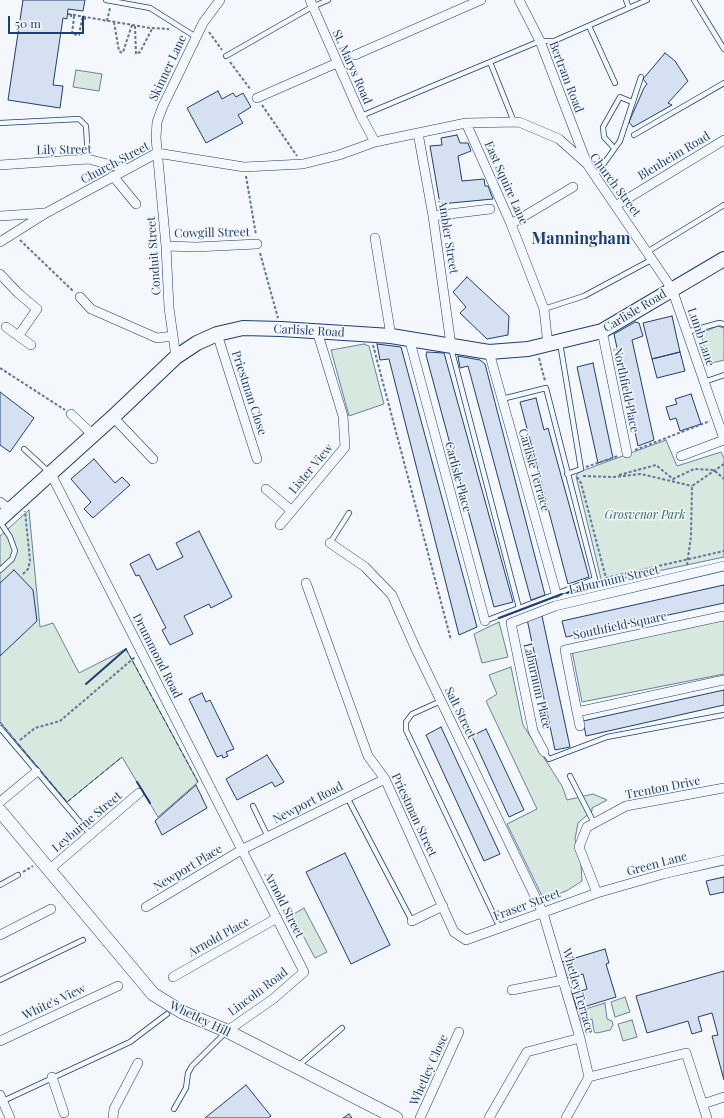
<!DOCTYPE html>
<style>
body{margin:0}
#map{position:relative;width:724px;height:1118px;overflow:hidden;background:#f4f7fb;font-family:"Playfair Display",serif}
canvas{display:block}
.scale{position:absolute;left:8px;top:16px;width:76px;height:18px;box-sizing:border-box;border:2px solid #1d3f73;border-top:0;padding-left:5px;font-size:12px;line-height:14px;white-space:nowrap;color:#1d3f73;-webkit-text-stroke:3px #f4f7fb;paint-order:stroke}
</style>
<div id="map">
<canvas width="724" height="1118"></canvas>
<div class="scale">50 m</div>
</div>
<script>
const ctx = document.querySelector('canvas').getContext('2d');
ctx.lineJoin = 'round';
function paint(path, color) { ctx.fillStyle = color; ctx.fill(path, 'evenodd'); }
const poly = rows => new Path2D(rows.map(r => 'M' + r).join(''));
function trace(path, color, width, dash) { ctx.strokeStyle = color; ctx.lineWidth = width; ctx.lineCap = dash ? 'butt' : 'round'; ctx.setLineDash(dash || []); ctx.stroke(path); }
function write(font, color, halo, rows, align = 'center') {
  ctx.font = font + ' "Playfair Display",serif'; ctx.lineWidth = 3; ctx.setLineDash([]); ctx.textBaseline = 'middle'; ctx.strokeStyle = halo; ctx.fillStyle = color; for (const [text, x, y, turn = 0] of rows) {
    ctx.save(); ctx.translate(x, y); ctx.rotate((+turn || 0) * Math.PI / 180); ctx.textAlign = isNaN(turn) ? turn : align; if (halo) ctx.strokeText(text, 0, 0); ctx.fillText(text, 0, 0); ctx.restore();
  }
}
const green = poly([
 [76,70,102,74,99,91,73,87,76,70],
 [718,326,724,328,724,360,708,364,701,333,718,326],
 [364,344,369,346,384,404,349,416,331,350,364,344],
 [666,440,677,466,721,452,724,458,724,557,602,583,576,476,579,472,666,440],
 [29,510,40,627,53,623,79,673,126,649,198,782,158,817,122,757,67,802,0,722,0,536,29,510],
 [724,619,724,674,582,702,572,651,724,619],
 [499,622,508,657,482,663,474,634,499,622],
 [511,667,523,725,562,786,567,800,593,794,607,800,592,808,592,811,578,823,575,839,581,865,582,881,568,890,547,899,542,896,507,824,537,809,486,701,497,694,489,675,511,667],
 [304,908,327,952,315,958,292,915,304,908],
 [625,997,630,1012,615,1017,611,1002,625,997],
 [605,1003,607,1019,612,1021,613,1025,610,1030,597,1033,594,1032,592,1019,581,1021,579,1011,605,1003],
 [632,1020,637,1037,623,1041,618,1024,632,1020]
]);
const building = poly([
 [23,0,85,0,83,11,68,9,67,19,63,18,53,85,63,86,60,108,8,100,23,0],
 [665,53,675,61,688,81,668,103,672,105,633,127,629,122,644,88,647,84,643,79,665,53],
 [218,91,222,99,233,93,236,97,243,93,251,107,238,115,243,123,206,143,187,108,218,91],
 [457,135,460,143,468,143,471,151,458,156,462,181,484,179,485,186,488,186,493,199,440,204,430,146,442,145,441,138,457,135],
 [467,277,509,316,508,335,487,339,460,313,466,307,453,292,467,277],
 [672,316,680,352,652,359,643,323,672,316],
 [635,322,639,323,643,336,632,340,654,440,638,446,614,334,635,322],
 [377,344,401,347,477,627,459,635,389,359,380,360,377,344],
 [427,352,444,353,513,602,494,607,426,355,427,352],
 [680,352,685,371,657,378,652,359,680,352],
 [458,356,480,360,485,364,545,595,531,600,468,366,460,368,458,356],
 [593,363,613,458,598,463,577,367,593,363],
 [0,392,34,418,10,452,0,445,0,392],
 [691,394,701,424,680,431,676,418,670,420,666,407,677,404,675,399,691,394],
 [536,398,544,430,548,428,589,577,568,584,520,402,536,398],
 [94,459,115,483,122,477,130,485,93,518,84,509,91,502,71,479,94,459],
 [199,531,232,597,211,608,209,604,184,616,193,634,170,645,162,630,166,628,139,575,136,576,130,564,149,554,157,570,183,557,176,543,199,531],
 [14,570,33,590,37,621,0,656,0,583,14,570],
 [724,585,724,603,566,637,562,621,724,585],
 [542,616,570,747,555,750,527,619,542,616],
 [724,690,724,705,586,736,583,721,724,690],
 [202,693,206,702,210,700,234,749,226,752,228,756,223,758,222,755,217,757,189,699,202,693],
 [441,727,500,854,484,861,426,735,441,727],
 [486,729,524,810,509,817,472,736,486,729],
 [267,755,284,782,275,787,272,782,237,800,226,779,267,755],
 [196,785,207,808,162,835,155,821,196,785],
 [345,853,390,945,351,964,306,872,345,853],
 [724,877,724,892,710,895,706,881,724,877],
 [605,949,609,963,606,964,616,997,577,1009,572,994,587,989,583,974,567,978,562,962,605,949],
 [724,971,724,1080,712,1036,718,1035,712,1013,698,1017,702,1031,692,1034,688,1021,647,1033,636,996,724,971],
 [246,1085,271,1116,268,1118,205,1118,246,1085],
 [349,1114,352,1118,343,1118,349,1114]
]);
const path = poly([
 [68,14,150,28,169,29],
 [71,14,71,17,74,17,72,34,79,35,82,19,85,20,85,17],
 [107,21,110,8],
 [114,22,119,51,122,53,123,52,132,25],
 [135,26,136,54,140,52,152,29],
 [209,32,222,50],
 [230,62,251,90],
 [262,105,297,156],
 [246,176,256,235],
 [20,240,73,291],
 [260,253,278,318],
 [373,345,451,640],
 [539,358,545,381],
 [0,368,65,410],
 [635,450,710,421],
 [586,467,618,456],
 [619,475,656,465,673,479,694,469,714,470,724,479],
 [583,476,614,477,641,474,692,486],
 [577,477,581,483,606,578,724,551],
 [687,565,691,536,692,486,724,464],
 [23,574,28,569,30,561,25,511],
 [20,740,35,728,60,721,135,657],
 [23,872,33,866]
]);
const lane = poly([
 [106,0,150,8,196,37],
 [626,0,629,8],
 [694,0,724,49],
 [589,26,615,83],
 [226,56,312,7,328,0],
 [490,62,514,122],
 [361,116,540,41,554,41,647,0],
 [0,123,79,119,86,126,88,159],
 [634,135,724,83],
 [614,148,604,137,603,127,620,97,632,102],
 [595,176,620,141,641,77],
 [647,252,724,205],
 [544,309,584,296,653,259],
 [687,332,719,323,724,324],
 [560,343,581,469,567,474],
 [451,348,519,608],
 [704,382,724,375],
 [24,449,50,473],
 [0,522,10,537,15,551,12,559,0,570],
 [330,543,349,513],
 [485,621,595,579,546,388,502,399],
 [441,701,412,714,406,722,406,730,500,928],
 [0,728,90,834],
 [544,752,549,759,607,737,724,715],
 [570,776,594,823],
 [347,797,412,921],
 [253,806,268,837],
 [0,885,18,875],
 [0,980,83,940],
 [298,1066,342,1028],
 [3,1101,130,1042,167,1014],
 [174,1109,186,1088,188,1073,192,1066,225,1033]
]);
const street = poly([
 [310,0,361,116,375,142],
 [519,0,540,41,586,161],
 [355,55,481,0],
 [257,98,337,63],
 [466,123,511,224,544,309,548,345],
 [418,133,433,216,451,345],
 [0,165,88,159,127,169],
 [113,176,136,204],
 [617,205,724,140],
 [0,216,45,213],
 [433,216,490,209],
 [511,224,573,187],
 [375,238,391,336],
 [0,242,46,213,157,153,244,167,303,164,339,155,375,142,418,133,466,123,519,122,559,139,587,164,672,289,724,439],
 [166,246,196,247,257,244],
 [0,274,18,293,37,309,19,335],
 [80,297,91,309,157,338,173,336],
 [6,327,31,345],
 [602,331,627,453],
 [217,334,257,459],
 [409,338,485,621],
 [489,352,556,593],
 [176,357,169,308,166,246,156,138,157,122,163,106,203,23,220,0],
 [71,414,93,435],
 [113,417,153,459],
 [681,456,724,440],
 [51,474,304,972,273,999,227,1031],
 [266,489,292,511],
 [0,502,10,510],
 [280,525,345,447,343,416,317,331],
 [330,543,365,567,392,595,415,647,543,913,580,1038,589,1077],
 [306,583,368,756,385,779,454,932,466,940,597,893,663,874,724,860],
 [724,616,565,650,577,712,724,680],
 [577,712,580,726],
 [544,752,533,731,511,623,555,606,724,566],
 [0,802,36,772],
 [50,869,139,793],
 [597,893,579,847,587,827,626,806,724,788],
 [146,907,243,849,385,779],
 [412,921,443,906],
 [0,935,51,909],
 [173,977,277,918],
 [512,990,563,980],
 [0,1041,118,986],
 [52,1077,64,1113],
 [0,1095,10,1118],
 [703,1104,724,1097],
 [113,1118,114,1109,138,1063],
 [420,1118,459,1032],
 [489,1118,527,1052,580,1038],
 [566,1118,589,1077,686,1053,707,1118]
]);
const secondary = poly([
 [0,811,153,994,182,1012,227,1031,396,1118]
]);
const primary = poly([
 [0,519,113,417,176,357,197,343,217,334,243,328,281,329,391,336,489,352,528,349,602,331,724,259]
]);
const fence = poly([
 [126,649,198,782],
 [0,722,67,802,122,757]
]);
const wall = poly([
 [567,593,600,582],
 [499,618,562,594],
 [86,684,126,649],
 [137,782,150,803]
]);
const streetNames = [
 ["St. Marys Road",352,67,66],
 ["Skinner Lane",168,68,-65],
 ["Bertram Road",566,77,69],
 ["Lily Street",64,150,-1],
 ["Blenheim Road",674,156,-31],
 ["Church Street",115,163,-28],
 ["East Squire Lane",506,183,66],
 ["Church Street",615,185,53],
 ["Cowgill Street",212,233,-1],
 ["Ambler Street",448,237,81],
 ["Conduit Street",154,256,-94],
 ["Carlisle Road",635,311,-31],
 ["Carlisle Road",309,331,3],
 ["Lumb Lane",701,337,71],
 ["Northfield Place",626,390,78],
 ["Priestman Close",249,393,72],
 ["Lister View",311,469,-50],
 ["Carlisle Terrace",534,470,74],
 ["Carlisle Place",458,477,75],
 ["Laburnum Street",614,580,-13],
 ["Southfield Square",620,626,-12],
 ["Drummond Road",157,656,63],
 ["Laburnum Place",537,686,77],
 ["Salt Street",460,713,64],
 ["Trenton Drive",663,788,-11],
 ["Newport Road",308,803,-27],
 ["Priestman Street",414,815,65],
 ["Leyburne Street",87,822,-40],
 ["Green Lane",657,864,-15],
 ["Newport Place",188,868,-31],
 ["Arnold Street",284,905,63],
 ["Fraser Street",527,905,-20],
 ["Arnold Place",219,937,-29],
 ["Whetley Terrace",578,991,74],
 ["Lincoln Road",258,992,-37],
 ["White's View",54,1002,-25],
 ["Whetley Hill",200,1019,26],
 ["Whetley Close",429,1070,-66]
];
const parkNames = [
 ["Grosvenor Park",645,515]
];
const districtNames = [
 ["Manningham",581,239]
];
paint(green, '#d7e8df');
trace(green, '#687fa3', 1);
paint(building, '#d5e0f0');
trace(building, '#1d3f73', 1);
trace(lane, '#1d3f73', 6);
trace(street, '#1d3f73', 10);
trace(secondary, '#1d3f73', 14);
trace(primary, '#1d3f73', 16);
trace(path, '#5e769c', 2, [3, 2]);
trace(lane, '#f4f7fb', 4.5);
trace(street, '#f4f7fb', 9);
trace(secondary, '#f4f7fb', 13);
trace(primary, '#f4f7fb', 14);
trace(fence, '#1d3f73', 1, [5, 2]);
trace(wall, '#1d3f73', 2);
write('12px', '#1d3f73', '#f4f7fb', streetNames);
write('italic 12px', '#2c6c60', '#f4f7fb', parkNames);
write('bold 16px', '#1d3f73', '#f4f7fb', districtNames);
</script>
